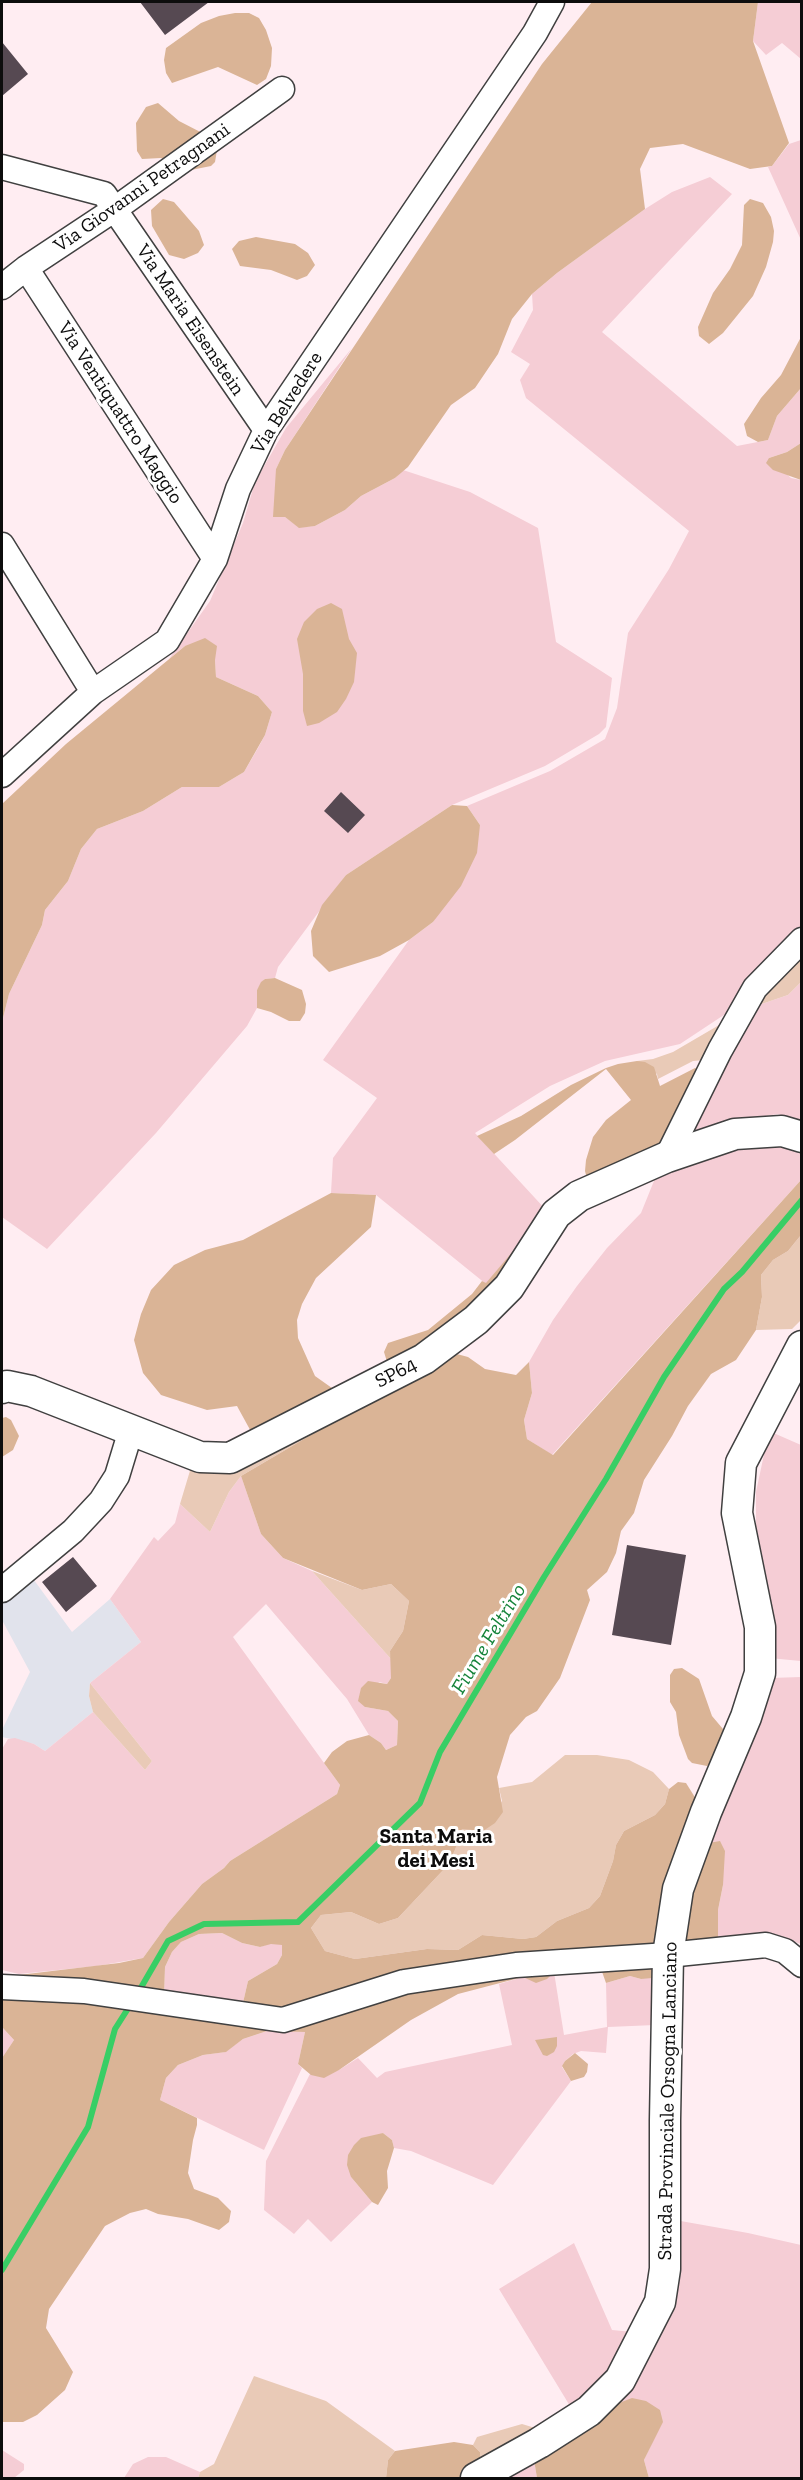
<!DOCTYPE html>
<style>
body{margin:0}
#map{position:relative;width:803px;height:2480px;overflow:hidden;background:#ffedf2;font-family:"Zilla Slab",serif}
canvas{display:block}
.frame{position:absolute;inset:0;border:3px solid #0d0d0d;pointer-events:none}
</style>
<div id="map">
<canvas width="803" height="2480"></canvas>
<div class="frame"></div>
</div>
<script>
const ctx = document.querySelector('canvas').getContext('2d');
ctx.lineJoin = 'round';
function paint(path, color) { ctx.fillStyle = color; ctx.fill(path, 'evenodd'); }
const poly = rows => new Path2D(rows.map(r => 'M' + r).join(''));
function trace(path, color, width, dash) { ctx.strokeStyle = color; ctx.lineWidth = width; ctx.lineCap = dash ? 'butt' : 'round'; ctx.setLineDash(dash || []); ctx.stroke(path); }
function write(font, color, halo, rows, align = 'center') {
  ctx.font = font + ' "Zilla Slab",serif'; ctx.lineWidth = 6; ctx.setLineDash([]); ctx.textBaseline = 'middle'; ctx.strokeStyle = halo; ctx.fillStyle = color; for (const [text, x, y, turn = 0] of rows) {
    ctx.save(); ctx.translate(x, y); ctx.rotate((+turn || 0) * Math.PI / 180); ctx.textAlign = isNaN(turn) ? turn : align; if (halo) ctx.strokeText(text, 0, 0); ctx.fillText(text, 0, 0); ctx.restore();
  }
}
const industrial = poly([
 [31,1576,72,1632,110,1599,141,1642,90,1683,89,1696,93,1712,45,1751,34,1744,2,1737,2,1730,30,1672,2,1620,2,1602]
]);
const farmland = poly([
 [758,2,801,2,801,59,782,43,766,55,753,41],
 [801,140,801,240,768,167,772,166,789,144],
 [710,177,732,194,602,332,737,446,768,440,777,416,801,388,801,443,787,452,769,458,791,478,801,480,801,933,742,1003,680,1044,605,1061,550,1086,475,1133,547,1211,486,1284,376,1195,331,1193,333,1158,377,1098,323,1060,409,940,433,922,480,825,467,806,550,771,605,739,617,708,628,633,669,569,689,531,526,398,520,380,530,364,511,352,533,310,532,294,557,273,645,209,672,192],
 [352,348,285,450,276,469,285,517,299,527,315,526,345,510,361,496,395,478,403,470,470,492,538,528,556,642,612,678,606,727,599,734,545,766,452,805,346,875,278,967,275,978,265,979,257,990,257,1008,247,1026,156,1133,47,1249,2,1217,2,1022,9,994,42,925,45,910,68,881,81,849,97,829,143,811,182,787,219,787,244,772,258,748,265,735,272,712,258,696,216,677,215,660,185,646,169,659,210,601,243,523,255,482,286,428],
 [801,982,801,1122,778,1114,736,1121,691,1137,695,1110,750,1008,788,995],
 [770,1142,801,1146,801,1180,552,1455,527,1439,524,1420,532,1393,529,1362,553,1320,577,1286,607,1248,641,1213,656,1176,711,1155],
 [769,1431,801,1445,801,1661,769,1658,756,1533,756,1492],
 [241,1476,261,1534,283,1558,312,1571,391,1659,391,1678,387,1684,379,1682,365,1707,388,1711,398,1721,397,1745,386,1750,381,1743,369,1735,347,1699,266,1604,233,1637,340,1785,337,1794,230,1861,224,1868,202,1884,169,1922,143,1958,97,1966,19,1974,2,1970,2,1749,8,1739,15,1738,34,1744,45,1751,93,1712,145,1770,152,1761,90,1683,141,1642,110,1599,154,1537,158,1541,175,1523,180,1504,210,1532,229,1492],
 [801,1677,801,1944,781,1937,754,1934,718,1938,718,1910,723,1885,698,1845,770,1678],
 [222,1933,242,1943,260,1947,271,1943,282,1944,282,1955,277,1964,248,1981,242,2007,164,1997,165,1967,172,1952,181,1942,199,1934],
 [661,1970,655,2025,608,2027,606,2053,581,2051,573,2054,565,2061,562,2067,571,2081,493,2185,411,2151,394,2148,392,2140,383,2133,351,2177,372,2202,331,2242,308,2219,294,2234,264,2210,266,2161,310,2074,339,2070,358,2058,377,2078,385,2072,512,2045,499,1984,523,1977,554,1972,564,2035,607,2027,606,1983,630,1976,641,1979],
 [2,2027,14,2040,2,2058],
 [281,2030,305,2032,298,2064,302,2068,264,2150,160,2100,166,2078,178,2065,203,2055,225,2052,243,2039,267,2031],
 [675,2220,748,2233,801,2245,801,2478,649,2478,644,2460,652,2443,620,2402,606,2408],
 [574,2243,612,2330,633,2332,608,2378,573,2411,499,2289],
 [2,2450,24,2464,24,2470,14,2478,2,2478],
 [148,2457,166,2457,200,2472,198,2478,124,2478,133,2464],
 [534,2460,537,2478,499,2478]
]);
const green = poly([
 [801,946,801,982,788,995,750,1008],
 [726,1021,704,1060,693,1061,658,1079,657,1074,637,1061,653,1059,673,1052],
 [801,1235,801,1320,792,1329,756,1330,762,1297,761,1275,773,1260,788,1251],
 [409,1377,241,1476,229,1492,210,1532,180,1504,192,1464],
 [312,1571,362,1590,391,1584,409,1601,403,1631,390,1651,391,1659],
 [90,1683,152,1761,145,1770,93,1712,89,1696],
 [565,1755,597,1755,629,1760,653,1772,669,1789,665,1804,655,1815,624,1831,616,1845,613,1861,600,1896,589,1908,557,1921,536,1937,523,1939,482,1935,458,1950,427,1949,355,1959,325,1951,311,1928,321,1915,351,1912,379,1924,398,1918,447,1866,455,1850,462,1828,483,1831,502,1801,499,1788,532,1782],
 [254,2376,326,2401,395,2451,388,2460,386,2478,198,2478,200,2472,214,2464],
 [522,2424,545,2431,481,2465,480,2452,473,2445,477,2437]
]);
const forest = poly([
 [592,2,758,2,753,41,789,143,772,166,750,169,683,144,650,148,640,169,645,209,557,273,532,294,512,319,498,354,475,388,451,405,408,467,395,478,361,496,345,510,315,526,299,528,285,517,273,517,276,469,285,450,542,64],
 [235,13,249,13,259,18,266,30,272,48,271,66,266,79,257,85,218,67,172,83,166,73,164,60,166,48,201,23,219,16],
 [158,103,179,121,210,137,217,150,215,162,211,166,191,170,161,158,142,159,137,151,136,123,146,107],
 [163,199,174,202,199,231,204,245,198,253,184,259,169,255,152,226,151,210],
 [750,199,763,203,771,217,774,231,773,242,766,267,753,296,723,333,709,344,699,336,698,327,713,293,730,269,742,245,744,205],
 [256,237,295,244,308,253,315,265,307,276,297,280,271,270,240,266,232,249,239,241],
 [801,337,801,388,777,416,768,440,758,442,747,436,744,424,761,398,781,375],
 [801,443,801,480,773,470,766,463,769,458,787,452],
 [331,603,342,609,349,639,357,653,354,682,346,699,337,712,319,723,307,726,303,711,303,674,297,639,304,622,317,609],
 [205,638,217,646,215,660,216,677,258,696,272,712,265,735,244,772,219,787,182,787,143,811,97,829,81,849,68,881,45,910,42,925,9,994,2,1022,2,804,66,744,185,646],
 [452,805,467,806,480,825,477,853,461,886,433,922,409,940,380,956,329,972,313,956,311,931,322,905,346,875],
 [275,978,302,990,306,1004,305,1013,300,1021,289,1021,271,1012,257,1008,257,990,261,982,265,979],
 [637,1061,645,1062,654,1067,660,1086,695,1068,700,1071,662,1154,587,1179,585,1171,586,1160,593,1137,606,1120,631,1100,606,1069,515,1140,494,1154,477,1136,521,1116,571,1085,606,1068,618,1064],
 [801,1180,801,1235,788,1251,773,1260,761,1275,762,1297,756,1330,736,1360,711,1374,688,1406,672,1436,644,1480,634,1513,621,1531,616,1553,607,1572,587,1590,590,1600,560,1678,537,1711,526,1717,510,1735,497,1777,503,1812,495,1823,483,1831,462,1829,455,1850,447,1866,398,1918,379,1924,351,1912,321,1915,311,1928,325,1951,355,1959,427,1949,458,1950,482,1935,523,1939,536,1937,557,1921,589,1908,600,1896,613,1861,616,1845,624,1831,655,1815,665,1804,669,1789,678,1782,686,1783,696,1799,661,1970,652,1978,641,1979,630,1976,606,1983,600,1966,556,1970,547,1979,536,1983,523,1977,458,1994,411,2020,339,2070,324,2078,311,2075,298,2064,305,2032,267,2031,243,2039,226,2052,203,2055,178,2065,166,2078,160,2100,197,2118,197,2125,193,2140,188,2173,194,2189,218,2198,231,2211,229,2222,219,2230,188,2219,158,2214,146,2209,130,2213,105,2226,49,2309,46,2328,73,2372,65,2390,37,2415,23,2422,2,2422,2,2058,14,2040,2,2027,2,1977,119,1963,143,1958,169,1922,202,1884,224,1868,230,1861,337,1794,340,1785,324,1763,332,1752,347,1741,369,1735,381,1743,386,1750,397,1745,398,1721,388,1711,365,1707,358,1701,361,1688,368,1681,387,1684,391,1678,390,1651,403,1631,409,1601,391,1584,362,1590,283,1558,261,1534,241,1476,338,1419,442,1350,468,1357,485,1369,516,1375,529,1362,532,1393,524,1420,527,1439,553,1455],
 [222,1933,242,1943,260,1947,271,1944,282,1945,282,1955,277,1964,248,1981,242,2007,164,1997,165,1967,172,1952,181,1942,199,1934],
 [331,1193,376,1195,371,1227,316,1278,302,1304,297,1320,298,1338,315,1376,339,1393,254,1437,237,1406,207,1410,161,1395,143,1373,134,1340,141,1314,151,1290,174,1265,205,1250,243,1240],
 [547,1211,479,1318,388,1365,384,1352,388,1343,428,1330,472,1294,482,1281,486,1283],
 [6,1417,11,1420,19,1436,13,1450,2,1457,2,1418],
 [682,1668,699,1679,712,1716,723,1729,722,1742,712,1762,707,1766,692,1763,688,1759,679,1735,676,1712,670,1702,670,1675,674,1669],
 [720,1841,725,1851,723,1885,718,1910,718,1938,677,1943,698,1845],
 [557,2037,557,2046,554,2052,547,2056,543,2055,535,2040],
 [575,2053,588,2064,587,2072,584,2077,571,2081,562,2066,565,2061],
 [383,2133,392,2140,394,2148,387,2171,388,2188,378,2205,372,2202,351,2177,347,2165,348,2155,354,2145,361,2138],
 [632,2398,646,2401,660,2410,663,2422,644,2460,649,2478,537,2478,534,2460,606,2408],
 [454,2442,473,2445,480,2452,481,2465,458,2478,386,2478,388,2460,395,2451]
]);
const stream = poly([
 [139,1991,168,1941,204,1924,298,1922,420,1803,440,1752,544,1577,606,1479,664,1377,724,1289,742,1272,802,1200],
 [2,2270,88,2127,115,2029,129,2007]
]);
const building = poly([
 [140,2,209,2,165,35],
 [2,42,28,74,2,96],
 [341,792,365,815,348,833,324,811],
 [627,1545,686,1555,671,1645,612,1635],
 [73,1557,97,1586,66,1612,42,1582]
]);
const minor = poly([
 [2,167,104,194,266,430],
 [26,268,215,559],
 [2,287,26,268,115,209,282,89],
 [2,545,93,692],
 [2,775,93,692,167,641,215,559,238,489,266,430,535,33,552,2],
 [667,1157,720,1050,755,988,802,940],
 [2,1590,73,1531,101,1501,117,1476,131,1430],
 [2,1987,84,1991,283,2020,404,1982,516,1965,668,1955,766,1945,785,1951,802,1965]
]);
const tertiary = poly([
 [2,1388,7,1386,31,1391,200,1457,230,1458,424,1359,476,1320,509,1287,556,1214,579,1196,667,1157,735,1134,782,1131,802,1137],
 [476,2478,539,2443,589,2411,620,2380,660,2302,665,2269,665,2120,668,1955,678,1889,706,1812,746,1717,760,1673,760,1627,737,1513,741,1463,802,1346]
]);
const streetNames = [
 ["Via Giovanni Petragnani",142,188,-35],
 ["Via Maria Eisenstein",190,320,56],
 ["Via Belvedere",287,403,-58],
 ["Via Ventiquattro Maggio",120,413,57],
 ["SP64",396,1373,-27],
 ["Strada Provinciale Orsogna Lanciano",668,2101,-89]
];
const waterNames = [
 ["Fiume Feltrino",489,1639,-59]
];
const neighbourhoodNames = [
 ["Santa Maria",436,1837],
 ["dei Mesi",436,1861]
];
paint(industrial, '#e1e3ec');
paint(farmland, '#f5cdd5');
paint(green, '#e9cab7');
paint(forest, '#dab496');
trace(stream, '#38ce65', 6);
paint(building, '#564952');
trace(minor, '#404040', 27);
trace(tertiary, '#404040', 33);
trace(minor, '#fff', 24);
trace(tertiary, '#fff', 30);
write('20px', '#0d0d0d', '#fff', streetNames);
write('italic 21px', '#15833a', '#fff', waterNames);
write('bold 21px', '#0d0d0d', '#fff', neighbourhoodNames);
</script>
